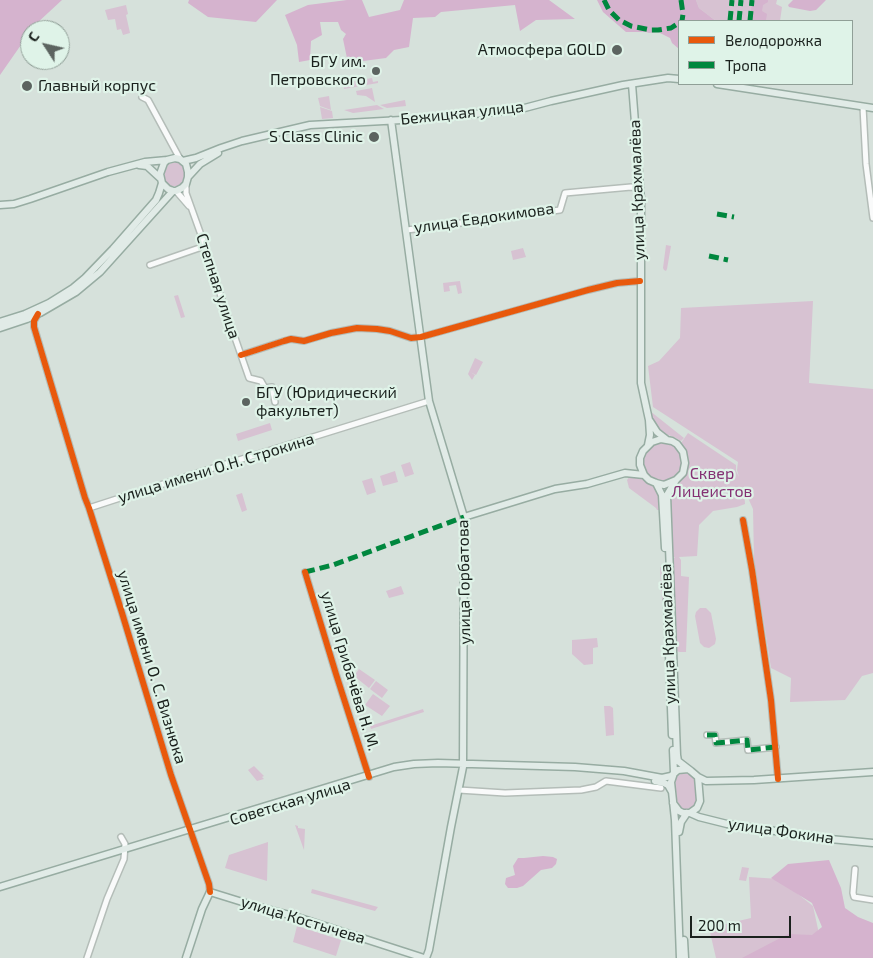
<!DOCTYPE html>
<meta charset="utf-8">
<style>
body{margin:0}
#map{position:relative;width:873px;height:958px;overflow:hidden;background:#d6e1db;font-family:"Exo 2",sans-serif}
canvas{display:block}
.legend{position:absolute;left:678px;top:20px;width:175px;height:65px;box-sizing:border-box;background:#dff3e8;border:1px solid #909f97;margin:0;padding:6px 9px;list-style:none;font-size:15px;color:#1a211d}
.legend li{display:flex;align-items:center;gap:10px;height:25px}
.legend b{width:25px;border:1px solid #909f97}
.north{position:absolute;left:20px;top:20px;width:50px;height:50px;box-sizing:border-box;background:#dff3e8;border:1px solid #909f97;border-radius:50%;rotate:305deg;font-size:14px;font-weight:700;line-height:20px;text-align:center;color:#1a211d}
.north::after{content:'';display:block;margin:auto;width:18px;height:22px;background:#5c6460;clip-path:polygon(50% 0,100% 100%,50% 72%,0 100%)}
.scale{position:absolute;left:690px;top:916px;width:101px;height:22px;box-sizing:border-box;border:2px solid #1a211d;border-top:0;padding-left:6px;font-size:15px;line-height:18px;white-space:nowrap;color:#1a211d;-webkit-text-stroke:4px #dff3e8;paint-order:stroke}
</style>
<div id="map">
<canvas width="873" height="958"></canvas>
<ul class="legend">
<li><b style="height:6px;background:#e8590c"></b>Велодорожка</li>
<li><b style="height:6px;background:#00873e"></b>Тропа</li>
</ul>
<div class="north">С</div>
<div class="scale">200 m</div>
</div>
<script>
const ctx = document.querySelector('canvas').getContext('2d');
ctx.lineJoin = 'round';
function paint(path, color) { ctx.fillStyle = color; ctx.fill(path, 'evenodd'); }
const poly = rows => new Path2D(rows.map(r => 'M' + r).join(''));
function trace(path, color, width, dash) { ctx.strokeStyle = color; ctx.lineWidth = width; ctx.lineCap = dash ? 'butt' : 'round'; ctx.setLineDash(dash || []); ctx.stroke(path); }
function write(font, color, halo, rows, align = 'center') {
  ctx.font = font + ' "Exo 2",sans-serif'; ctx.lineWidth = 4.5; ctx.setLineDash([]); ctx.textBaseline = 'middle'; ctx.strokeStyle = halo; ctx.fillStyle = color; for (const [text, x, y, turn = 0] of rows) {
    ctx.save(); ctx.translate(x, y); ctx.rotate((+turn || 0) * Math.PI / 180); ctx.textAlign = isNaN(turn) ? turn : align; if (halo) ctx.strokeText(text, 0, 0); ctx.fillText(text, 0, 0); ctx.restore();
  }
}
const green = poly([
 [696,0,777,0,776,4,782,7,780,21,716,21,699,8],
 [126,5,128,14,126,15,130,33,123,35,121,29,117,30,115,19,108,20,105,10],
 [372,78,373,82,378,81,378,83,344,89,343,83],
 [372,88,375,102,366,96,357,95,356,91],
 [329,96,331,110,320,106,318,98],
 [405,100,406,106,387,108,380,105],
 [377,105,384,109,353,113,344,110],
 [320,107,332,111,333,118,322,119],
 [177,162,182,164,184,167,185,174,181,184,178,186,171,186,165,182,164,178,165,171,169,164],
 [666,245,671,246,667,269,666,271,664,270,663,268],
 [523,248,526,257,513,260,511,251],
 [460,281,462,293,458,294,456,285,449,286,450,291,444,292,443,283],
 [178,295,185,317,181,318,174,296],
 [813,301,809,383,873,389,873,673,862,676,845,700,790,702,791,678,771,668,754,559,753,509,744,489,745,504,737,507,713,511,699,525,697,556,679,557,681,560,681,576,689,577,686,652,679,652,675,649,672,560,675,557,671,557,670,531,672,529,672,515,669,512,670,494,685,475,689,464,688,456,686,450,681,443,688,433,736,465,736,471,739,477,737,470,738,462,653,407,648,366,659,361,680,338,681,308],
 [475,358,483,362,476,375,470,372,475,375,472,380,468,374],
 [650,411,684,438,681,441,674,437,668,435,659,429,653,420],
 [270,423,272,430,238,441,236,434],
 '643 462a20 20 0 1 1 40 0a20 20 0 1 1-40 0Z',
 [410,462,414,474,405,477,401,465],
 [395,471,398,482,383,486,380,476],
 [630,476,643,479,656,489,659,495,662,510,657,510,656,508,629,488,627,480],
 [372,478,376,492,367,495,362,481],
 [242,493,247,510,242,512,236,495],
 [660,567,663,567,664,570,666,605,662,600],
 [401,586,404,594,389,598,386,591],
 [700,608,706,608,711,613,716,639,715,644,709,648,704,647,700,643,695,616,696,612],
 [597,638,598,647,593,648,593,664,584,665,572,654,572,640],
 [359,669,375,680,369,688,354,676],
 [376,681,388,690,382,698,370,689],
 [373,694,390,706,382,716,365,705],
 [604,706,610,706,613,708,614,735,606,736],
 [423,709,424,712,371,729,370,726],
 [254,766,264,776,262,777,264,779,257,781,248,770],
 [683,773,690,774,694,779,695,783,697,802,695,806,687,809,683,809,680,806,677,800,675,780,677,776],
 [295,825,298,826,298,828,305,829,304,850],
 [268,842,267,881,225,868,229,855],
 [742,867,749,868,746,881,739,880],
 [749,877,779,879,813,906,821,943,781,958,716,958,709,928,751,918],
 [312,889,378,907,375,911,311,893],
 [297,926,341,940,336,956,293,942]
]);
const forest = poly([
 [0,0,62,0,35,25,32,30,30,30,30,32,0,75],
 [189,0,277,0,256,22,208,17,188,3],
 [347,0,362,0,369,17,400,10,404,0,549,0,575,19,536,20,520,31,515,5,441,12,435,17,413,18,409,47,394,50,386,58,348,63,343,39,346,34,341,30,338,22,320,22,322,35,311,41,310,60,299,62,297,45,285,15,308,5],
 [597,0,696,0,699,8,716,21,679,21,679,49,672,43,670,38,658,32,649,33,646,32,626,32,603,12],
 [752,0,768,0,768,2,763,5,762,11,767,14,766,20,763,21,750,21],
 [793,0,826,0,816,10,810,11,789,7,788,5],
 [543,856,553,857,557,859,556,864,552,868,541,870,523,886,517,888,508,888,505,884,506,878,515,875,513,866,518,858,524,858],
 [829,860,841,888,845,908,858,917,873,923,873,958,742,958,788,934,812,935,822,927,812,903,771,878,788,864]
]);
const minor = poly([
 [142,97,148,100,180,159],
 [863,107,866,164,873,218],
 [186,184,186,193,205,246,225,309,249,378,261,381,265,388,272,387,275,402],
 [176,191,189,206],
 [407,230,560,210,565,193,631,187,640,189],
 [150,265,205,246],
 [38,314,34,321,34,327,85,498,89,508,122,613,171,775,209,884,210,892],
 [241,355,284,341,291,339,304,341,331,333,357,328,377,329,390,331,411,338,421,337,588,290,617,283,640,281],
 [89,508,197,473,429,401],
 [743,520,752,570,771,700,778,779],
 [305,572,336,674,369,777],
 [707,735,715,735,716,743,747,740,748,750,776,747],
 [459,790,505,793,581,790,596,787,606,781,661,788],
 [855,869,853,893,854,897,873,900],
 [87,958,107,899,124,859,125,844,121,837]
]);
const major = poly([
 [632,84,641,200,641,383,649,420,650,435,648,445],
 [717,84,873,108],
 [391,120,429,401,464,517,463,767,451,827,429,950,426,958],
 [175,158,180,159,186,164,188,172,188,177,186,184,182,188,176,191,173,191,168,189,162,183,160,174,164,163,167,160,175,158],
 [183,161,196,158,221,148,242,141,310,125,420,119,517,110,551,101,623,85,668,78,679,79],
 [139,165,147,166,160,178],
 [188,177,200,164,218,153],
 [0,205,14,204,30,199,108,172,145,162,167,160],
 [0,322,25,314,49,303,73,288,85,278,113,249,156,200,159,193,162,183],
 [0,328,27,319,40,313,76,292,100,272,173,191],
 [650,421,657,432,666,439],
 [656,483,662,495,665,548],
 [464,517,555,489,587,484,625,473,644,475],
 [667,600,672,735],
 [673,750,674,773,671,782,675,820,680,958],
 [698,777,706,781,754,780,873,772],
 [655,781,664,783,668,785,672,792],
 [673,803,679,811,683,813,690,813,697,808,700,801,698,777,691,771,678,761,677,755,667,495,676,480,683,473,685,463,683,452,677,444,672,441,661,439,652,442,643,451,640,458,640,465,644,475,649,480,656,483,664,485,676,480],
 [690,813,699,817,727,824,830,839,873,843],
 [679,832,681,822,687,813],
 [0,887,394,767,414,764,438,763,575,767,624,771,662,778,671,776,678,770,688,769],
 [684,940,685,958],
 [186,958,202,909,210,892,252,905,297,917,424,958]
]);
const quiet = poly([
 [604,0,609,10,619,20,631,26,651,30,658,30,671,28,679,23],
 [681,0,683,14,682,21],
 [730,21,732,0],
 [739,21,741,0],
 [750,21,752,0],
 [717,214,734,217],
 [709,256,728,260],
 [305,572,333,565,464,517],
 [707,735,715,735,716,743,747,740,748,750,776,747]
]);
const cycleway = poly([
 [38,314,34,321,34,327,85,498,89,508,122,613,171,775,209,884,210,892],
 [241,355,284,341,291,339,304,341,331,333,357,328,377,329,390,331,411,338,421,337,588,290,617,283,640,281],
 [743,520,752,570,771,700,778,779],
 [305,572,336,674,369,777]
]);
const markers = [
 [617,50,6,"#5c6460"],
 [376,71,5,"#5c6460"],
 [27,86,6,"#5c6460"],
 [374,137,6,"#5c6460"],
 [246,402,5,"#5c6460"]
];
const poiNames = [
 ["Атмосфера GOLD",606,50],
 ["БГУ им.",366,62],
 ["Петровского",366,80],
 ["Главный корпус",38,86,"left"],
 ["S Class Clinic",363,137],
 ["БГУ (Юридический",256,393,"left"],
 ["факультет)",256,411,"left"]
];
const streetNames = [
 ["Бежицкая улица",462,113,-6],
 ["улица Крахмалёва",637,190,-92],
 ["улица Евдокимова",484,218,-8],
 ["Степная улица",218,286,72],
 ["улица имени О.Н. Строкина",216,468,-17],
 ["улица Горбатова",464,582,-91],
 ["улица Крахмалёва",668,634,-92],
 ["улица имени О. С. Визнюка",152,667,73],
 ["улица Грибачёва Н. М.",350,671,73],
 ["Советская улица",290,802,-17],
 ["улица Фокина",781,831,8],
 ["улица Костычева",303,920,17]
];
const parkNames = [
 ["Сквер",712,474],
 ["Лицеистов",712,492]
];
paint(green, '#d7c2d2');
paint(forest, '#d5b3ce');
trace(minor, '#b4bdb8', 8);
trace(major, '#97aca2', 9);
trace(minor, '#f9fafa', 5);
trace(major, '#e1ebe7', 6);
trace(quiet, '#00873e', 5, [10, 5]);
trace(cycleway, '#e8590c', 6);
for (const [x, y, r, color] of markers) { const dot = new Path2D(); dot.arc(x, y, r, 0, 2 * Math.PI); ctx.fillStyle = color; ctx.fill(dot); trace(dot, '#dff3e8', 2); }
write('16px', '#1a211d', '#dff3e8', poiNames, 'right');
write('16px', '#1a211d', '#dff3e8', streetNames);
write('16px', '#843173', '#dff3e8', parkNames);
</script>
